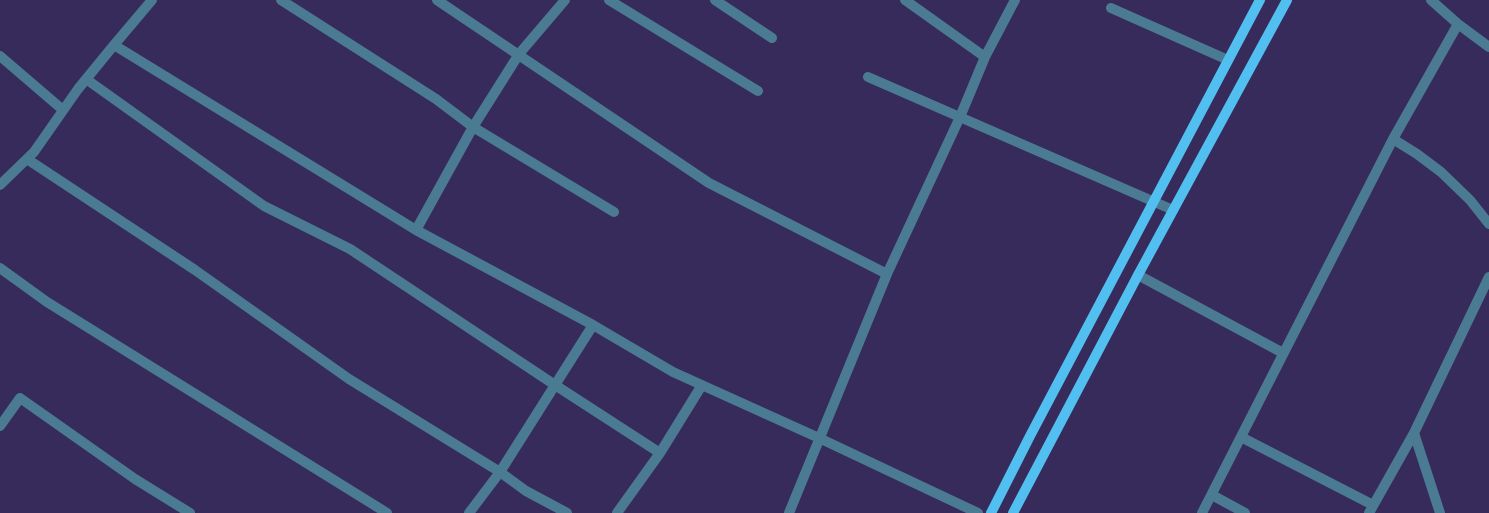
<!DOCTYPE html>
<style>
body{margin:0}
canvas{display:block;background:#362b5b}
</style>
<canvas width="1489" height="513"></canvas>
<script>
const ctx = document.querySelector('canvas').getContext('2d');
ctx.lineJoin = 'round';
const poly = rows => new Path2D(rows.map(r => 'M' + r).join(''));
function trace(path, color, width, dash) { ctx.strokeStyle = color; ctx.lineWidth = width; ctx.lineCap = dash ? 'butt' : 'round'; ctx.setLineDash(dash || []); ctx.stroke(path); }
const minor = poly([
 [281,0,436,99,473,127,614,212],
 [437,0,709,183,887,274],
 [609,0,758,91],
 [715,0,772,38],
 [905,0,985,57],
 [1431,0,1458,24,1489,47],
 [1111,8,1228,60],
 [114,45,152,0],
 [0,56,63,110],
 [868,77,1173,210],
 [86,79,264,206,350,249,555,385,660,453,702,385],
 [1393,139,1417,154,1441,172,1470,200,1489,224],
 [27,159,195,270,349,379,500,472,526,491,567,513],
 [0,185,34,152,78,89,114,45,416,230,593,325,673,372,819,438,978,513],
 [416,230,473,127,519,54,565,0],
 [0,268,47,302,387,513],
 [1138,275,1283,353],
 [0,426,20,398,135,479,190,513],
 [1414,433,1440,513],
 [1241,437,1373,505],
 [1212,495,1245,513],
 [469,513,500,472,593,325],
 [617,513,660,453],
 [789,513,887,274,960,117,985,57,1015,0],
 [1202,513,1393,139,1458,24],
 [1369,513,1414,433,1489,277]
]);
const major = poly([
 [991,513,1030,436,1260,0],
 [1013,513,1138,275,1287,0]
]);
trace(minor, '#4a7b93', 10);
trace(major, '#51bff0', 10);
</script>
